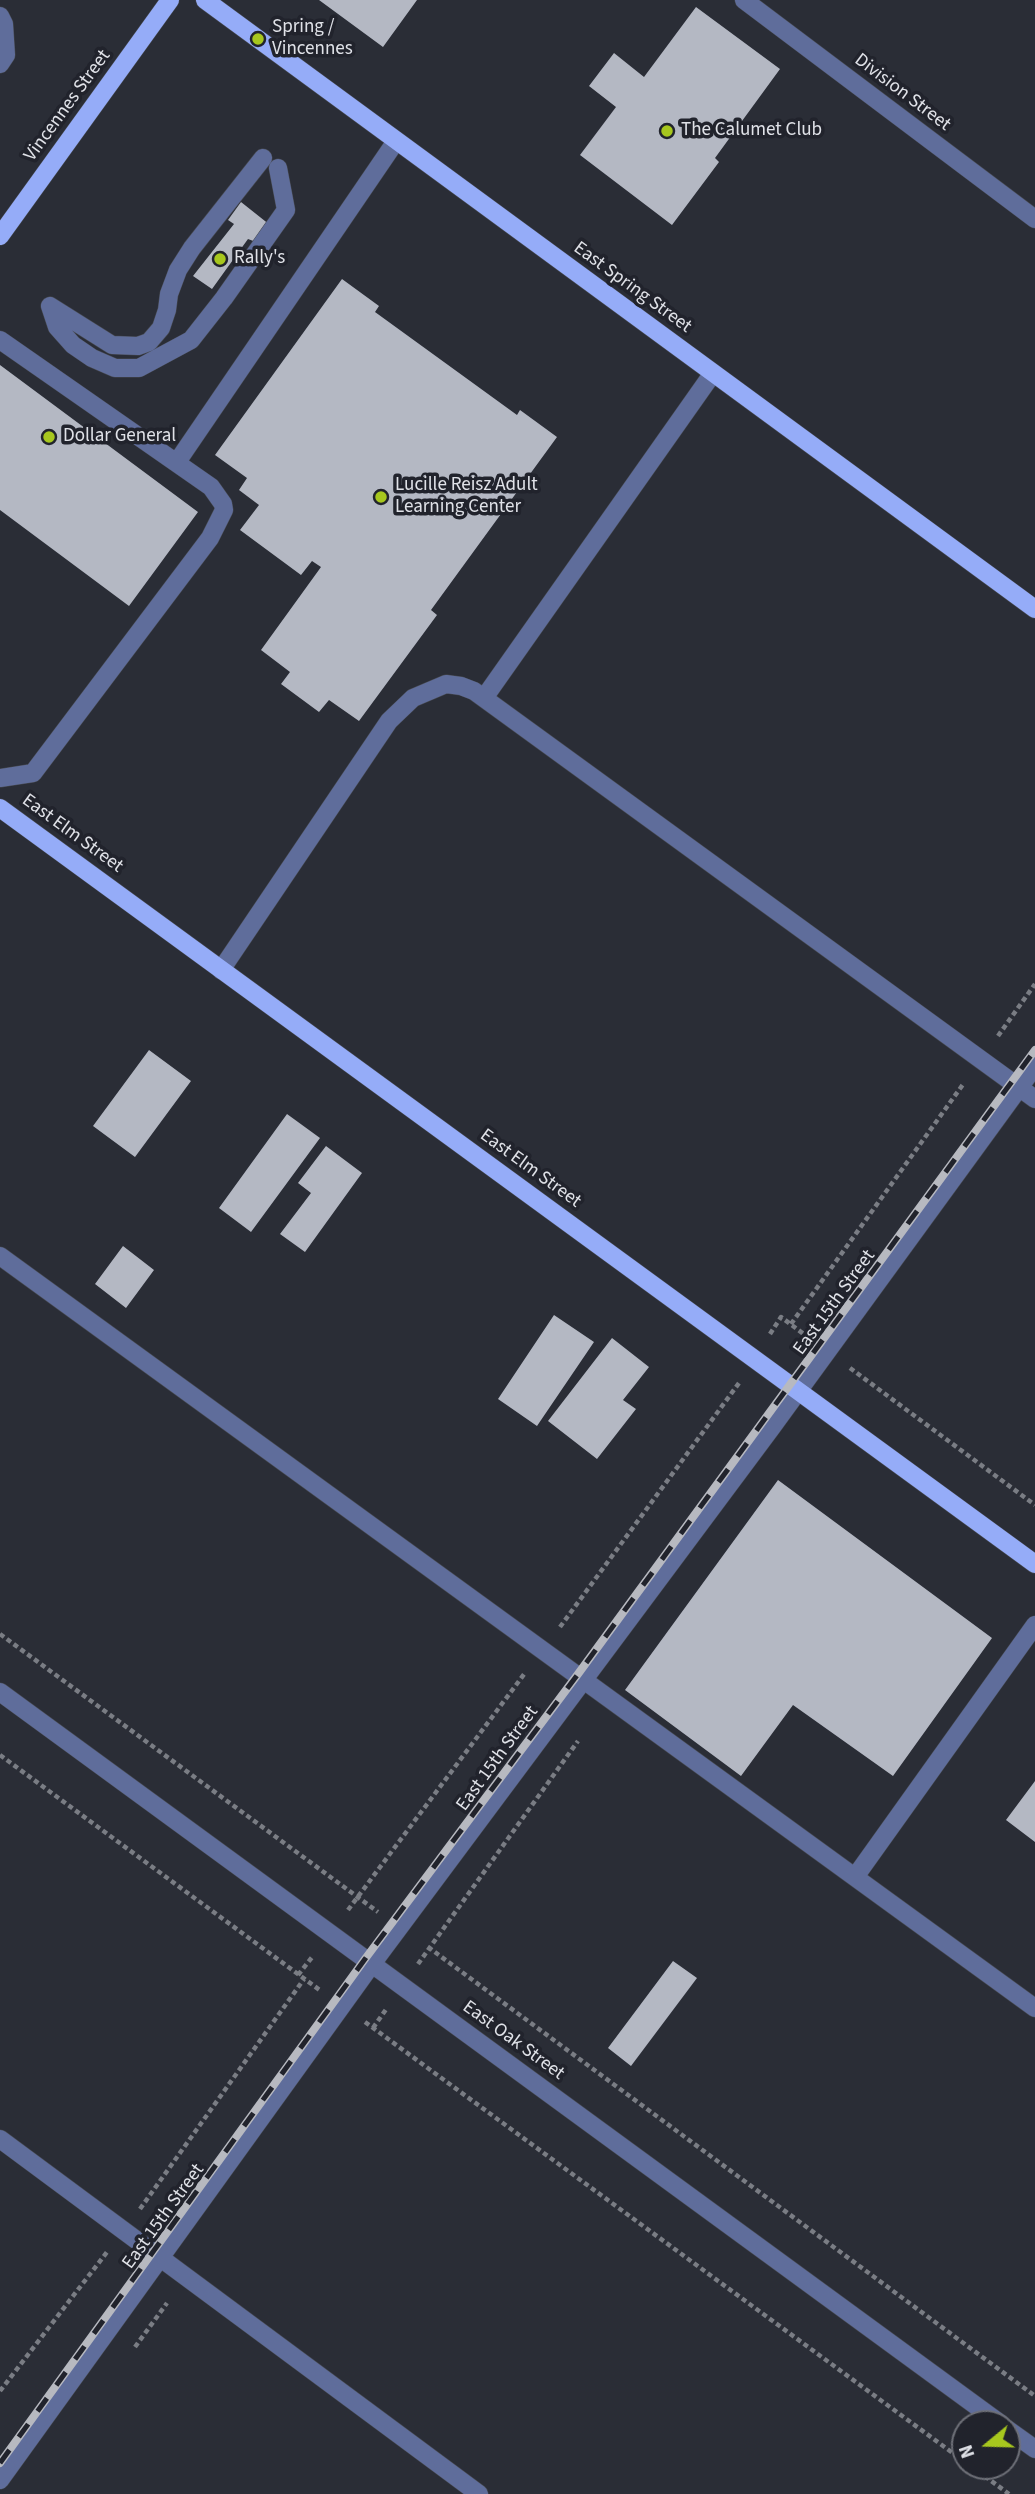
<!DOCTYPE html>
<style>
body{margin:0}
#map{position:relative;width:1035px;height:2494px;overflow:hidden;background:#2a2d36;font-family:"Source Sans 3",sans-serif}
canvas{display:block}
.north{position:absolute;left:951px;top:2410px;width:70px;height:70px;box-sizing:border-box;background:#21232c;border:2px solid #6d6f77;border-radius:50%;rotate:251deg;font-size:19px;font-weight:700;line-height:28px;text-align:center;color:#e0e2e8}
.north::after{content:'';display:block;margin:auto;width:24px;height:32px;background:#a7c71e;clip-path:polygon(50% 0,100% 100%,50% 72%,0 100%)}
</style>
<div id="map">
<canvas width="1035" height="2494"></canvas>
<div class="north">N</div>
</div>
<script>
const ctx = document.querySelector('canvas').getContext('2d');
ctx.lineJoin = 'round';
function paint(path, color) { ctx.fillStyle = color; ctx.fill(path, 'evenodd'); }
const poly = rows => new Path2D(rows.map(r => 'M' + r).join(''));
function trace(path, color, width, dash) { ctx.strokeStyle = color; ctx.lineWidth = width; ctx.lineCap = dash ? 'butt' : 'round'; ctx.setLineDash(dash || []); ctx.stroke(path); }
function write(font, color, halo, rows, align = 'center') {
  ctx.font = font + ' "Source Sans 3",sans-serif'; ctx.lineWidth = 7; ctx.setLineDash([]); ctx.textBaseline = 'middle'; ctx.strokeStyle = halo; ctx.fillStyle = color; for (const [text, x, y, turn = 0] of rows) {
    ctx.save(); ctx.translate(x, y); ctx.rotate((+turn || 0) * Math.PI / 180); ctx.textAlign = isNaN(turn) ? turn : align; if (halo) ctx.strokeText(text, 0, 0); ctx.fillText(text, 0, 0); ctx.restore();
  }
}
const building = poly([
 [319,0,417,0,383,47],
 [696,7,780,69,715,158,719,162,672,225,580,155,616,107,589,86,614,53,644,77],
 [241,202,270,225,256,242,248,239,212,289,193,276,234,224,228,220],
 [342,279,379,306,375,312,517,415,520,410,557,437,431,610,437,615,359,721,329,700,319,712,281,684,290,672,261,650,321,567,312,561,301,575,240,530,259,505,239,490,247,478,215,455],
 [0,365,198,512,129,606,0,510],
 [149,1050,191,1081,135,1157,93,1126],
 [287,1114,320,1138,251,1232,219,1208],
 [326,1146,362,1173,305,1252,280,1234,311,1193,298,1183],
 [123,1246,154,1270,126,1308,95,1284],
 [554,1315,594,1342,537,1426,498,1399],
 [612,1338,649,1367,623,1400,636,1409,597,1459,548,1421],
 [778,1480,992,1638,893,1776,793,1705,741,1776,625,1690],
 [1035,1781,1035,1842,1006,1820],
 [673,1961,697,1978,631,2066,608,2048]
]);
const path = poly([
 [998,1036,1035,984],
 [791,1324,964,1083],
 [770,1334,781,1317,805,1335],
 [850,1368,1035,1505],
 [560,1627,739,1383],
 [0,1634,378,1912],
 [0,1755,321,1991],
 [348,1910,525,1673],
 [428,1947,1035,2396],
 [418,1964,578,1741],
 [298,1975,313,1956],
 [365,2022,965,2462],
 [373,2028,387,2008],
 [140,2209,304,1979],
 [135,2347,167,2303],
 [0,2391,107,2252],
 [971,2466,1009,2494]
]);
const minor = poly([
 [744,0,1035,219],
 [0,16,4,24,6,55,0,64],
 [50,306,57,327,73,345,92,358,115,368,139,368,191,340,224,298,286,210,278,168],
 [50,306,112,345,138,346,149,342,161,328,167,310,169,294,178,270,192,248,263,158],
 [0,340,211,487,223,504,224,510,210,538,33,773,0,778],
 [177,462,396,141],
 [484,698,713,373],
 [221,970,389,721,413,698,446,684,461,686,474,691,1035,1099],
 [0,1256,1035,2008],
 [0,1692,1001,2424],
 [855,1877,1035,1625],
 [0,2139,479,2494],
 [1007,2429,1035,2449],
 [0,2480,372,1964,772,1427,1035,1066]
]);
const major = poly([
 [205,0,1035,609],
 [0,236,170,0],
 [0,808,1035,1564]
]);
const rail = poly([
 [0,2463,365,1959,578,1674,1035,1050]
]);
const markers = [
 [258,39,7,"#a7c71e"],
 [667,131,7,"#a7c71e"],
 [220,259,7,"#a7c71e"],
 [49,437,7,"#a7c71e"],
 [381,497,7,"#a7c71e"]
];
const poiNames = [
 ["Spring /",272,28],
 ["Vincennes",272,50],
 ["The Calumet Club",681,131],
 ["Rally's",234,259],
 ["Dollar General",63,437],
 ["Lucille Reisz Adult",395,486],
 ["Learning Center",395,508]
];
const streetNames = [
 ["Division Street",902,93,37],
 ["Vincennes Street",68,106,-54],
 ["East Spring Street",632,288,36],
 ["East Elm Street",72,834,36],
 ["East Elm Street",530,1169,36],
 ["East 15th Street",835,1303,-54],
 ["East 15th Street",498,1759,-54],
 ["East Oak Street",513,2041,36],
 ["East 15th Street",164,2217,-54]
];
paint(building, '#b4b8c3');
trace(minor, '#474a52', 19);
trace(major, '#474a52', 19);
trace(path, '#7a7d84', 4.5, [5, 3.5]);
trace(minor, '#5f6d9b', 18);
trace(major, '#95acf8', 18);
trace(rail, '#b7b9c0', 8);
trace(rail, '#21232c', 5, [16]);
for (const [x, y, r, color] of markers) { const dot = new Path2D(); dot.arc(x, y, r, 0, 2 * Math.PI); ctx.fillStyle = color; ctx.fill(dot); trace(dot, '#21232c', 2.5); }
write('19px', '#e0e2e8', '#21232c', poiNames, 'left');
write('19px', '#e0e2e8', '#21232c', streetNames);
</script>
